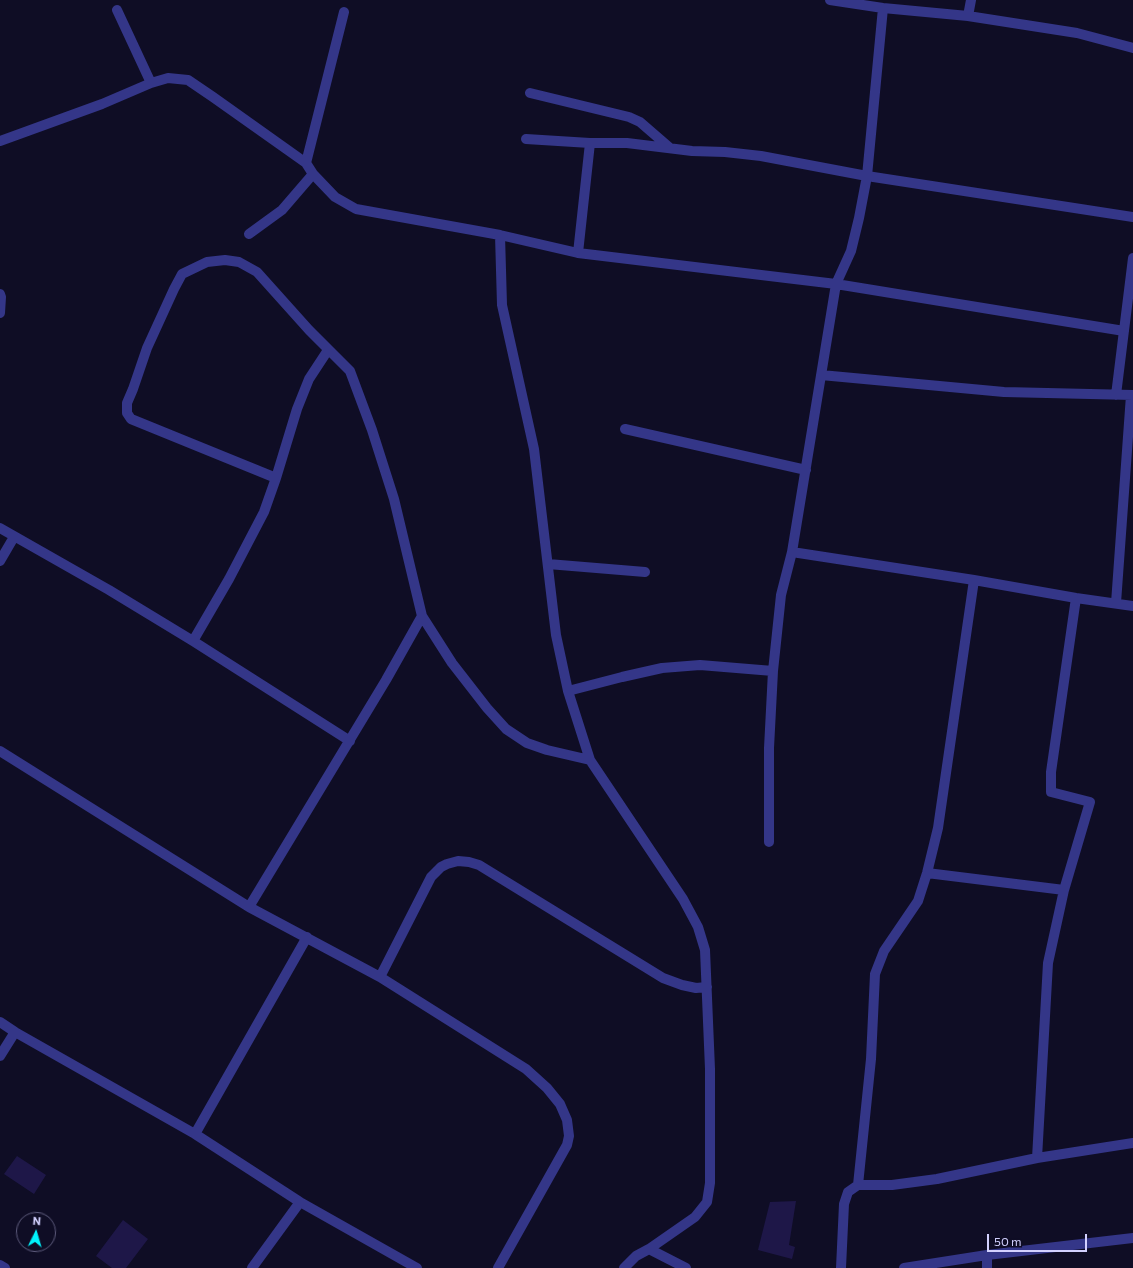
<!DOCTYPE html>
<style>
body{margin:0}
#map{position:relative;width:1133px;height:1268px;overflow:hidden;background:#0f0d25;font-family:Commissioner,sans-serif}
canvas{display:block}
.north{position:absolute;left:16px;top:1212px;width:40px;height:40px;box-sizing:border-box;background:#0f0d25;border:1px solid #5d5b7c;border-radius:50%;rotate:5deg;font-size:11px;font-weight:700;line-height:16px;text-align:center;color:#d3d1ff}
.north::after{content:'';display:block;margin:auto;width:14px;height:18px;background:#00f2fc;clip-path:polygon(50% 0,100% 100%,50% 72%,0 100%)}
.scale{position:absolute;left:987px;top:1234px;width:100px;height:18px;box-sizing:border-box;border:2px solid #d3d1ff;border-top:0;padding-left:5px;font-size:12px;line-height:14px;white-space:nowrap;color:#d3d1ff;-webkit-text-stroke:3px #0f0d25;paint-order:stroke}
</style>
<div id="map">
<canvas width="1133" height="1268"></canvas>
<div class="north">N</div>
<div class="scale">50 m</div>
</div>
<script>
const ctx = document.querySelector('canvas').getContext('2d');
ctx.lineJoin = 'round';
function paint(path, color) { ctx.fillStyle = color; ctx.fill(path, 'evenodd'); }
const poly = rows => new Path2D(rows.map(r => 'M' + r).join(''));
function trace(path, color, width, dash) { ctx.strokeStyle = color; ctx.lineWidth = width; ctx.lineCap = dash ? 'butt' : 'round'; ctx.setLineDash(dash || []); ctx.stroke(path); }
const building = poly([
 [17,1156,46,1175,34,1194,4,1174],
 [796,1201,789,1245,795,1247,792,1259,758,1250,770,1202],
 [123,1220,148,1239,126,1268,112,1268,96,1256]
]);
const minor = poly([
 [830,0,883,8,968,16,1077,33,1133,48],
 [117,10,151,83],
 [968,16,971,0],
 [530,93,629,117,640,122,670,148],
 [526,139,590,143,627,143,692,151,725,152,761,156,867,176,1133,217],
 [0,141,102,104,151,83,168,78,188,80,213,97,306,163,313,174,335,197,356,209,500,235,578,253,836,284,1124,331],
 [306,163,344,12],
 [249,234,282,210,313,174],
 [500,235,502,305,534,449,556,635,568,691,590,760,683,899,698,927,705,950,710,1069,710,1183,707,1202,695,1217,649,1249,636,1256,624,1268],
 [578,253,590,143],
 [0,294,1,297,0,313],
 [821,375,1004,392,1133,395],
 [1116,395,1133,258],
 [625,429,806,470],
 [276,478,131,419,127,413,127,403,133,389,147,348,174,289,182,274,207,262,225,260,239,262,257,272,309,330,350,371,372,430,394,499,422,616,452,663,487,708,506,729,527,743,547,750,590,760],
 [0,528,109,590,193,641,350,741],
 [792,552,974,580,1076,598,1133,606],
 [0,561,14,537],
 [548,564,645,572],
 [1116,603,1131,395],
 [422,616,386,680,249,907,380,977,526,1069,547,1088,560,1104,567,1120,569,1136,567,1145,498,1268],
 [193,641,229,579,264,512,276,478,297,409,309,379,328,350],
 [568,691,622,677,662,668,700,665,773,671],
 [0,751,249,907],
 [769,842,769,748,773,671,781,595,792,552,836,284,851,251,859,218,867,176,883,8],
 [927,873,1064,890],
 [380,977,431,877,441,867,447,864,458,861,469,862,479,865,663,978,682,985,696,988,707,987],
 [0,1022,15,1032,195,1134,300,1202,417,1268],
 [0,1056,15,1032],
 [195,1134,307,937],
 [1037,1158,1048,963,1064,890,1090,802,1051,792,1051,772,1076,598],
 [858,1185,892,1185,937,1179,1037,1158,1133,1143],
 [649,1249,686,1268],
 [987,1255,987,1268],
 [0,1265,5,1268],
 [252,1268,300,1202],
 [841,1268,844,1204,848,1192,858,1185,871,1059,875,974,884,951,918,901,927,873,938,828,974,580],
 [904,1268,987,1255,1133,1238]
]);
paint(building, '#1e1748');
trace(minor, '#343688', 10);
</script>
